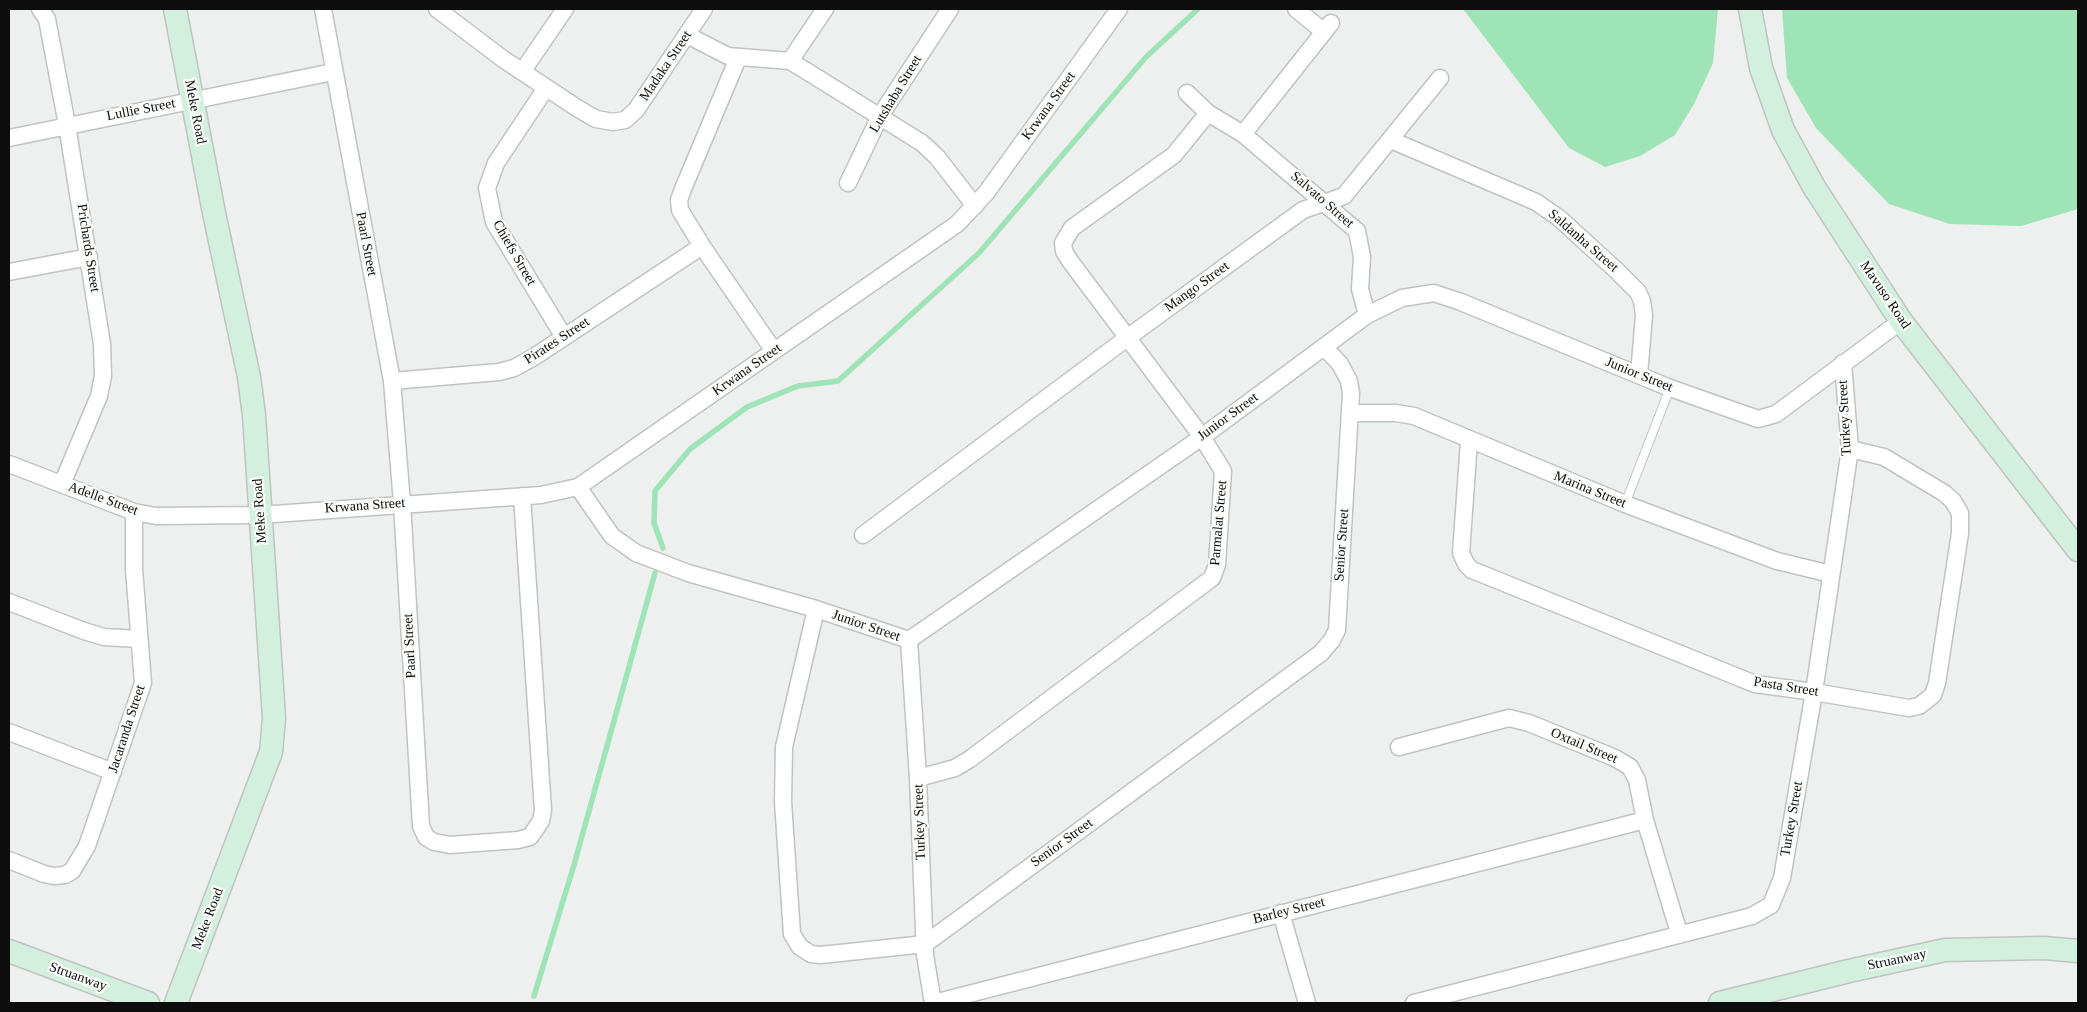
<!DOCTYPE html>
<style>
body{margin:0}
#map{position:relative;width:2087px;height:1012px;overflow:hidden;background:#edf0ee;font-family:Georgia,serif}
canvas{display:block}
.frame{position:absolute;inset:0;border:10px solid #0c0d0c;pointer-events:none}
</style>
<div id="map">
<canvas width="2087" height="1012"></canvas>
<div class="frame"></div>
</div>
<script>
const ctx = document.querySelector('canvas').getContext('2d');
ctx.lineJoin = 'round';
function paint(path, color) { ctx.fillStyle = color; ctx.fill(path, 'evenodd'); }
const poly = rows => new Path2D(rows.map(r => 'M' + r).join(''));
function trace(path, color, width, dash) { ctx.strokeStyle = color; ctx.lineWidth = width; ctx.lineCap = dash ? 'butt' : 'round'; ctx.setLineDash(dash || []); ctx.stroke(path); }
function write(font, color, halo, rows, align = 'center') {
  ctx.font = font + ' Georgia,serif'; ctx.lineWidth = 4.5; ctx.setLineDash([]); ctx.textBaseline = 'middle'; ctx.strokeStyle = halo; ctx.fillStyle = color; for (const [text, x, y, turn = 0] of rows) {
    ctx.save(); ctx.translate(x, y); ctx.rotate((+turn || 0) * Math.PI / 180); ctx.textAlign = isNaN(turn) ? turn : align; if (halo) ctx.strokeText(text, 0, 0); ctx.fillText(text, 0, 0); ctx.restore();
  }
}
const water = poly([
 [1463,9,1718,9,1713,63,1694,104,1675,135,1640,156,1605,167,1569,148],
 [1782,9,2078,9,2078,209,2021,226,1950,224,1889,204,1816,128,1787,78]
]);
const stream = poly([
 [663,548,654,523,655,491,690,449,747,407,798,386,838,381,979,253,1146,57,1198,9],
 [534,996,574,865,655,573]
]);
const lane = poly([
 [1625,504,1670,388]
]);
const street = poly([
 [40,9,47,19,67,125,102,344,103,376,99,396,62,484],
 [323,9,392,381,402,503,421,826,426,837,434,842,450,845,518,840,530,837,541,821,543,810,522,496],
 [437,9,503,59,577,108,596,119,613,122,625,120,636,110,704,9],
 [1296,9,1324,32],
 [687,35,728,56,790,61,808,72,922,143,937,157,975,206],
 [738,58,683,189,679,200,680,210,702,246,774,351],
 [790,61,825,9],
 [522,72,565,9],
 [546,88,496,163,487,188,494,222,564,337],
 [1187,93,1208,113,1243,134,1357,231,1362,257,1360,289,1367,315],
 [1243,134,1331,23],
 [9,138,333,72],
 [1391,140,1536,202,1559,218,1616,270,1638,292,1642,301,1644,315,1639,375],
 [848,183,880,116,950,9],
 [9,272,89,257],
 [392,381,499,372,514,368,534,357,702,246],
 [1351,413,1396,413,1414,416,1625,504,1777,561,1831,574],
 [1469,441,1461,553,1466,564,1472,570,1755,684,1814,692,1909,708,1919,706,1933,695,1937,683,1960,533,1960,513,1953,501,1944,493,1884,457,1850,449],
 [9,464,134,512,156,516,260,515,541,495,578,487,957,224,986,193,1119,9],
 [578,487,612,536,636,553,688,573,816,609,909,640,1202,437,1367,315,1402,298,1434,293,1461,302,1670,388,1758,419,1776,414,1901,321],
 [863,535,1127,338,1303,210,1344,196,1440,78],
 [9,602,84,631,104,637,139,639],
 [816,609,784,747,783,802,792,934,800,947,811,954,821,955,925,944,1321,653,1332,640,1337,630,1351,393,1349,381,1340,364,1324,347],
 [909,640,918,778,925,955,933,1003],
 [9,732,113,772],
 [1399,747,1509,718,1529,723,1615,758,1630,767,1637,780,1645,820,1679,933],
 [918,778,955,768,970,759,1212,578,1217,565,1223,471,1202,437,1070,261,1064,251,1063,243,1072,228,1174,155,1208,113],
 [9,860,44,874,54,876,65,875,72,871,87,846,143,683,134,569,134,512],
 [1281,913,1307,1003],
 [934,1003,1645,820],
 [1414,1003,1752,916,1771,905,1782,878,1814,692,1850,449,1843,363]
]);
const secondary = poly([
 [175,9,214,213,249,377,254,415,274,718,271,752,176,1003],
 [1750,9,1761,68,1783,130,1814,187,1901,321,2078,550],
 [9,951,148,1003],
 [1720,1003,1849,971,1945,950,2044,948,2078,951]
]);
const streetNames = [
 ["Madaka Street",666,66,-56],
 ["Lutshaba Street",896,94,-59],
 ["Krwana Street",1049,106,-54],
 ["Lullie Street",141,110,-11],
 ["Meke Road",195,112,79],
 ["Salvato Street",1322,200,41],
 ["Saldanha Street",1583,241,41],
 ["Paarl Street",366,244,79],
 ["Prichards Street",88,248,81],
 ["Chiefs Street",514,253,60],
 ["Mango Street",1197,287,-36],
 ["Mavuso Road",1885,295,56],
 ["Pirates Street",557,341,-33],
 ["Krwana Street",747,370,-35],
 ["Junior Street",1639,375,22],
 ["Junior Street",1228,417,-36],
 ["Turkey Street",1845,418,-93],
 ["Marina Street",1590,490,22],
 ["Adelle Street",103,499,20],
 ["Krwana Street",365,506,-4],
 ["Meke Road",260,511,-94],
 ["Parmalat Street",1219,523,-85],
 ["Senior Street",1342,545,-86],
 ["Junior Street",866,626,19],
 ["Paarl Street",410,646,-93],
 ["Pasta Street",1786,687,9],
 ["Jacaranda Street",127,729,-72],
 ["Oxtail Street",1584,746,23],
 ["Turkey Street",1792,819,-80],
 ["Turkey Street",920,822,-92],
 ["Senior Street",1062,843,-36],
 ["Barley Street",1289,911,-14],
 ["Meke Road",208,919,-69],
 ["Struanway",1897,960,-12],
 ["Struanway",78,977,20]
];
paint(water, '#9fe4b7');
trace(stream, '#9fe4b7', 5.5);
trace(lane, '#c0c3c1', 10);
trace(street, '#c0c3c1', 19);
trace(secondary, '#c0c3c1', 25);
trace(lane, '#fff', 8);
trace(street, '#fff', 16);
trace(secondary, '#d3f0de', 22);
write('14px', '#0c0d0c', '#fafefb', streetNames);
</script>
